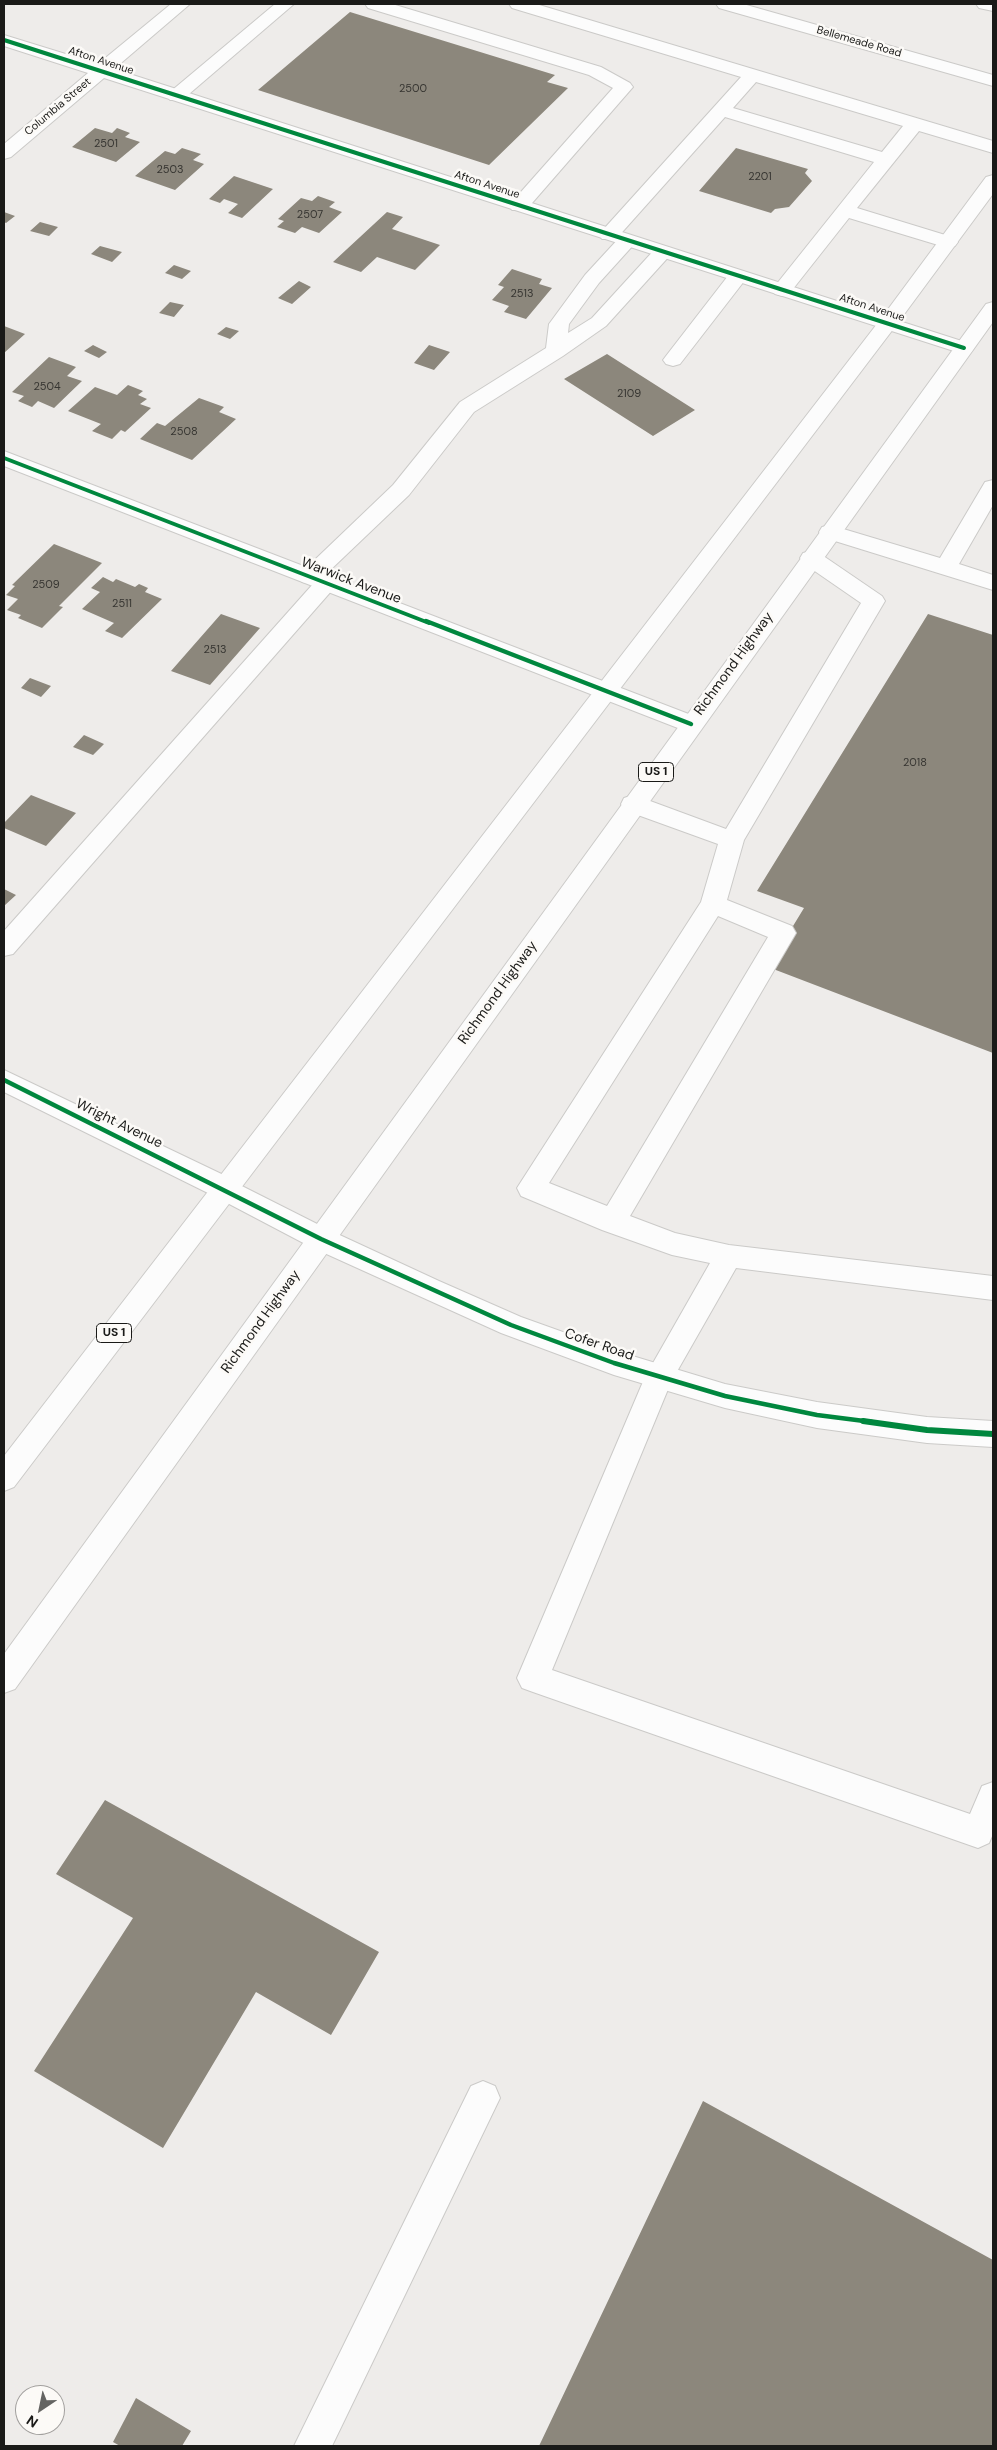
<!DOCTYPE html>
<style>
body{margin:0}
#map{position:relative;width:997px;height:2450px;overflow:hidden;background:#eeecea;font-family:"DM Sans",sans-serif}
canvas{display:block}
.frame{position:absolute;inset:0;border:5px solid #1a1a18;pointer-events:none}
.north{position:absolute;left:15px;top:2385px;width:50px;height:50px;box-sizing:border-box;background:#fcfaf7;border:1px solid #a2a09e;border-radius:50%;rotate:214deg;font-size:14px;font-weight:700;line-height:20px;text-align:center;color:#1a1a18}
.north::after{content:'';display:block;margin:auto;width:18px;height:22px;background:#646462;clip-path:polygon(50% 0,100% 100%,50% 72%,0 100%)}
</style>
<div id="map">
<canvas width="997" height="2450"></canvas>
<div class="frame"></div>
<div class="north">N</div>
</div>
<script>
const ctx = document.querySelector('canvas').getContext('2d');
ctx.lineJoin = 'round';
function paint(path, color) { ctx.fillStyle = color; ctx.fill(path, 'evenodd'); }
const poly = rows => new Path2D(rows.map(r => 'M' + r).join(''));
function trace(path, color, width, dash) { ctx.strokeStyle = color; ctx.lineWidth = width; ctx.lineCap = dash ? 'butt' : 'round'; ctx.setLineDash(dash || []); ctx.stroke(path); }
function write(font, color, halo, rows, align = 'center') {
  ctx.font = font + ' "DM Sans",sans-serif'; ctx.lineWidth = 5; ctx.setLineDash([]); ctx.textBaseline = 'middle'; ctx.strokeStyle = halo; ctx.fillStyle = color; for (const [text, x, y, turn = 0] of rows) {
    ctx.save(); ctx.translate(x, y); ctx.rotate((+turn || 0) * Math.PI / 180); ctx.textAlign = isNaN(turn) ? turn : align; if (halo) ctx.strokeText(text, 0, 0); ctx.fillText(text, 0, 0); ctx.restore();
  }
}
const building = poly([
 [350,12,555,75,547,82,568,88,489,165,258,90],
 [95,128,112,133,117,128,130,133,125,137,140,142,116,162,72,147],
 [182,148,201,154,193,160,204,164,175,190,135,176,165,151,175,154],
 [736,148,808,169,805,173,812,181,789,207,775,209,771,213,699,191],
 [234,176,273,189,242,218,228,213,238,204,224,199,220,203,209,199],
 [318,196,335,202,329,207,342,212,319,233,302,227,295,233,277,227,284,221,278,219,301,198,312,201],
 [4,212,15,216,6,223,4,222],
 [387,212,403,217,392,229,440,245,415,270,377,257,361,272,333,262],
 [40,222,58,227,49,236,30,231],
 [100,246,122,252,112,262,91,254],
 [174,265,191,271,182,279,165,273],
 [512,269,542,279,539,284,552,288,526,319,504,312,509,306,492,300,504,287,498,285],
 [299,281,311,287,292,304,278,298],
 [170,302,184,305,174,317,159,313],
 [4,326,25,334,4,353],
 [226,327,239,331,230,339,217,334],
 [93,345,107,352,99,358,84,351],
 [429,345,450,352,434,370,414,363],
 [607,354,695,410,653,436,564,379],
 [49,357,76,367,67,376,82,381,54,408,38,401,32,407,18,401,24,396,12,392],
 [128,385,143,391,138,395,147,399,140,404,151,408,125,432,121,430,112,439,92,431,101,424,68,411,95,387,117,395],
 [199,398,224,407,219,412,236,419,192,460,140,439,157,423,165,426],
 [54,544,102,563,59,606,63,607,42,628,18,618,21,615,7,610,18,599,6,595,15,586,12,585],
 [103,577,113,582,116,579,135,587,139,584,148,588,145,592,162,599,122,638,105,631,114,623,82,609,100,592,91,588],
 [221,614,260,628,210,685,171,671],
 [928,614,993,635,993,1053,768,967,804,908,757,891],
 [30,678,51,686,41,697,21,688],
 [84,735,104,744,93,755,73,747],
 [31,795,76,813,46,846,4,828,4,823],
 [4,889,16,895,4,906],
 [105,1800,379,1952,331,2035,256,1992,163,2148,34,2071,133,1918,56,1874],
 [703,2101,993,2260,993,2446,539,2446],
 [136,2398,191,2431,182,2446,120,2446,113,2442]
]);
const lane = poly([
 [275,4,294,4,182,100,170,100,167,96,170,92,275,4],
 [365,4,392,4,601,67,630,83,633,87,526,210,512,210,509,206,512,202,613,88,589,75,368,8,365,4],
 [509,4,536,4,993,141,993,153,919,131,857,208,955,238,958,242,955,246,948,248,849,218,789,294,782,296,775,294,772,290,775,286,874,162,725,117,616,239,602,239,599,235,602,231,741,77,512,8,509,4],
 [756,82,903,126,882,152,733,108,756,82],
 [627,235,634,237,637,241,599,283,569,324,568,333,592,318,656,248,663,246,670,248,673,252,606,326,563,356,474,412,409,495,324,576,334,578,337,583,334,588,13,954,4,956,4,931,313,584,302,582,299,577,302,572,393,485,460,402,546,348,549,324,552,320,585,275,620,237,627,235],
 [738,270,745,272,748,276,745,280,680,364,673,366,666,364,663,360,666,356,731,272,738,270],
 [993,480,993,505,959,564,993,575,993,590,822,537,819,532,822,527,830,525,940,558,985,482,993,480],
 [811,551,819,553,882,596,885,601,744,840,727,900,792,926,796,933,630,1216,675,1233,729,1245,993,1276,993,1300,736,1268,671,1382,552,1670,970,1814,982,1786,993,1782,993,1834,989,1843,978,1848,533,1692,522,1688,517,1678,645,1377,710,1263,672,1255,602,1230,521,1196,517,1188,701,902,718,844,624,810,621,804,624,798,633,795,642,798,726,829,861,603,803,563,800,558,803,553,811,551],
 [718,916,768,937,607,1206,549,1183,718,916],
 [483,2081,495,2086,500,2098,332,2446,294,2446,471,2086,483,2081]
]);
const street = poly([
 [171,4,190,4,114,69,971,344,974,348,971,352,964,354,957,352,104,78,11,157,4,159,4,144,88,73,4,46,4,35,98,64,171,4],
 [4,451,699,718,703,724,699,730,691,732,683,730,4,466,4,451],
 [4,1070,234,1180,238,1188,234,1196,224,1199,214,1196,4,1092,4,1070]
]);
const secondary = poly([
 [716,4,743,4,993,75,993,86,719,8,716,4],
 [976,4,993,4,993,11,979,8,976,4],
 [224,1177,331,1231,439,1281,521,1317,616,1351,725,1384,817,1402,927,1417,993,1421,993,1447,927,1443,817,1428,725,1408,614,1375,501,1333,311,1247,214,1196,210,1188,214,1180,224,1177]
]);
const primary = poly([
 [993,175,993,194,894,328,14,1487,4,1491,4,1456,880,320,986,177,993,175],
 [993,302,993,322,15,1689,4,1693,4,1654,986,304,993,302]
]);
const cyclewayFar2 = poly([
 [4,40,964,348],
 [4,458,429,623]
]);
const cyclewayFar1 = poly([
 [426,621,691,724],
 [4,1080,321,1239,511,1325,614,1363,725,1396,817,1415,872,1422]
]);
const cycleway = poly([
 [863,1421,927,1430,993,1434]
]);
const farStreetnames = [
 ["Bellemeade Road",859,42,16],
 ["Afton Avenue",101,61,18],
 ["Columbia Street",58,107,-40],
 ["Afton Avenue",487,185,18],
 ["Afton Avenue",872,308,18]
];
const numberNames = [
 ["2500",413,89],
 ["2501",106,144],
 ["2503",170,170],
 ["2201",760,177],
 ["2507",310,215],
 ["2513",522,294],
 ["2504",47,387],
 ["2109",629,394],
 ["2508",184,432],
 ["2509",46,585],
 ["2511",122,604],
 ["2513",215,650],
 ["2018",915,763]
];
const shields = [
 [656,772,35],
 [114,1333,35]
];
const shieldNames = [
 ["US 1",656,772],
 ["US 1",114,1333]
];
const streetNames = [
 ["Warwick Avenue",351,581,21],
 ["Richmond Highway",734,664,-54],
 ["Richmond Highway",498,993,-54],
 ["Wright Avenue",119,1124,26],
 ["Richmond Highway",261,1322,-54],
 ["Cofer Road",599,1345,19]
];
paint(building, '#8c877c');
trace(lane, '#cbcac8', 2);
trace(street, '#cbcac8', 2);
trace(secondary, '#cbcac8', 2);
trace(primary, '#cbcac8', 2);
paint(lane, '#fcfcfc');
paint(street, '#fcfcfc');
paint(secondary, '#fcfcfc');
paint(primary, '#fcfcfc');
trace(cyclewayFar2, '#00873e', 4);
trace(cyclewayFar1, '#00873e', 4.5);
trace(cycleway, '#00873e', 6);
write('11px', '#1a1a18', '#fcfaf7', farStreetnames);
write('11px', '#363531', null, numberNames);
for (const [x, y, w] of shields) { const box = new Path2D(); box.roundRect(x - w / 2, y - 9.5, w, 19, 4); ctx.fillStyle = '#fcfaf7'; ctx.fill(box); trace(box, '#1a1a18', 1); }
write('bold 12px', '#1a1a18', null, shieldNames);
write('14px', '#1a1a18', '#fcfaf7', streetNames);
</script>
